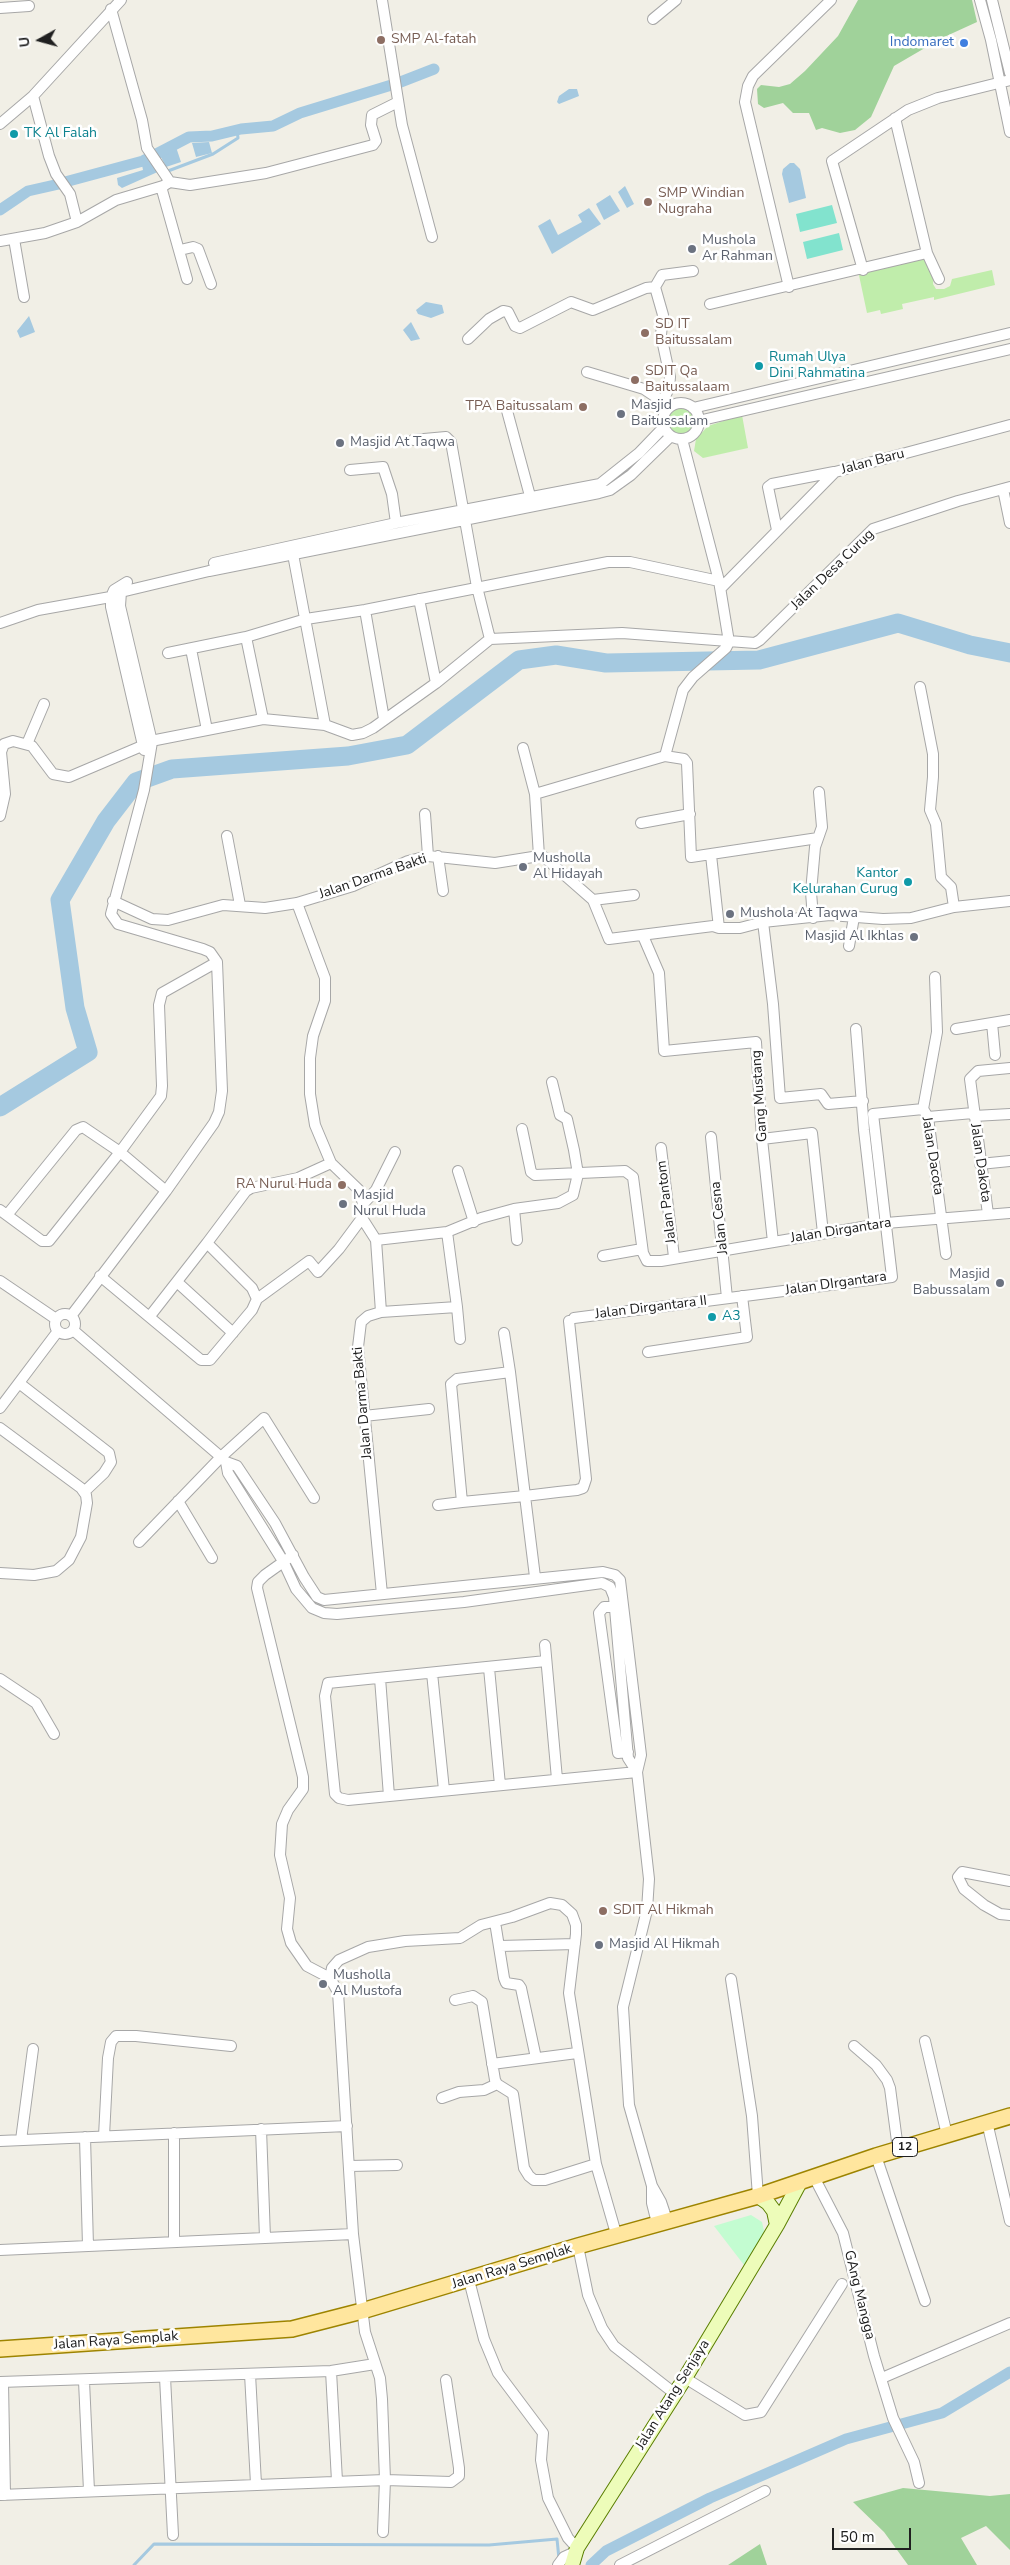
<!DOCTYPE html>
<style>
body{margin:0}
#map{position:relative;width:1010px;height:2565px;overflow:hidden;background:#f1efe6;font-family:"Nunito Sans",sans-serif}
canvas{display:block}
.north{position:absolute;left:15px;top:15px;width:50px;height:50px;-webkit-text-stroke:4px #fff;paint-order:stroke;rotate:263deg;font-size:14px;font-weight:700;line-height:20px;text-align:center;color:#202020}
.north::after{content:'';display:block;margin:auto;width:18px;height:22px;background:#202020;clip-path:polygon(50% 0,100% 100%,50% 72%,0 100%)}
.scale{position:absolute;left:832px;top:2528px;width:79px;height:22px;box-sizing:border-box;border:2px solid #202020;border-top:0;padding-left:6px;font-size:15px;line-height:18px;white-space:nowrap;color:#202020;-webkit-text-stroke:4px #fff;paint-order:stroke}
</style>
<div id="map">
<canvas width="1010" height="2565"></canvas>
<div class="north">U</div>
<div class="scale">50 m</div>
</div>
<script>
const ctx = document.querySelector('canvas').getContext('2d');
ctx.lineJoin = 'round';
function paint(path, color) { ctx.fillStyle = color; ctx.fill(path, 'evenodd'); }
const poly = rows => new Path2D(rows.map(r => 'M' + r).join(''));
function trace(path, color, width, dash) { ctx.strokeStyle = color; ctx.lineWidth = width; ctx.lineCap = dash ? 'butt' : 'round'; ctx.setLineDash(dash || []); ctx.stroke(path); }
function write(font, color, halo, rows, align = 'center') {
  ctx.font = font + ' "Nunito Sans",sans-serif'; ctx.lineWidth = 5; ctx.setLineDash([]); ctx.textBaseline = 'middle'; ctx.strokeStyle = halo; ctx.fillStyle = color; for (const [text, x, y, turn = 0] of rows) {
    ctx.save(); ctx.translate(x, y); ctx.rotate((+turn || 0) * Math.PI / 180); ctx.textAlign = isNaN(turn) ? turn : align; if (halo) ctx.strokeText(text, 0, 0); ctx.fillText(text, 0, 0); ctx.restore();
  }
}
const grass = poly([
 [927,249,934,274,933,284,936,289,944,289,950,286,952,279,992,270,995,285,934,300,934,297,902,304,903,309,881,314,880,310,867,313,857,266],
 '665 421a15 15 0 1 1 30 0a15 15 0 1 1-30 0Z',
 [742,415,748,448,703,458,694,451,696,439,708,426]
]);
const forest = poly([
 [858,0,972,0,977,22,942,38,894,66,871,117,855,130,840,133,822,128,816,130,809,113,793,113,783,103,764,108,758,104,757,89,761,85,779,87,790,84,805,71,838,36],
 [903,2488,990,2496,1010,2494,1010,2550,986,2526,961,2538,977,2565,908,2565,884,2532,853,2502],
 [760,2544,767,2565,728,2565]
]);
const park = poly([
 [751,2215,762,2222,764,2231,763,2238,744,2265,714,2226]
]);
const pitch = poly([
 [832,205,837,223,800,232,796,214],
 [839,233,843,250,807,259,803,242]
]);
const water = poly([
 [569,89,577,89,579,96,559,104,557,102,559,96],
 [209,142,212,153,196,157,192,143],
 [176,147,181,162,166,167,160,155],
 [156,158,162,170,122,188,118,185,117,178,143,170,142,165],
 [790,163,794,163,800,169,806,198,789,203,782,174,783,169],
 [625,186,634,204,627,208,618,192],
 [610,195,620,211,604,220,596,204],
 [589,208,601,224,552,254,538,226,550,219,558,235,582,222,578,215],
 [426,302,442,305,444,313,431,318,418,314,416,310],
 [29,316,35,332,20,338,17,331],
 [411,322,420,339,411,341,403,330]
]);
const stream = poly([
 [168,171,213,154,238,138,237,130],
 [134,2565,154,2544,489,2545,557,2539,559,2559]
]);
const canal = poly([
 [65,182,143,161,189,137,212,136,241,129,273,126,300,113,398,83,434,69],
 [0,210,28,191,59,184],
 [591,2565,606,2551,710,2498,846,2439,942,2413,1010,2372]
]);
const river = poly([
 [0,1107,88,1052,75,1008,60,900,106,821,136,782,172,769,348,756,407,745,519,660,556,655,606,663,759,660,898,623,970,645,1010,653]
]);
const street = poly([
 [382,0,402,125,432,237],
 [980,0,991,40,1010,132],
 [992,0,1010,73],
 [0,8,29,6],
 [111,9,142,120,147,148,170,182],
 [653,19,676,0],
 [33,96,49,156,56,174,70,194,77,222],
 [895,118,927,253,939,279],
 [0,124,33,96,121,0],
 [14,239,24,297],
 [0,241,45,233,77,222,116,200,163,186],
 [180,250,193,247,198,249,211,284],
 [863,270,832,161,908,110,938,98,1010,80],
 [187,279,162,190,163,186,170,182,190,185,266,173,373,145,376,141,371,125,372,115,398,102],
 [655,287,662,275,693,271],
 [789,287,745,102,748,86,753,76,831,0],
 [710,304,927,253],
 [468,339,489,319,503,311,508,312,515,326,520,328,571,302,593,310,646,288,655,287,663,315,661,335,670,377,669,388,663,401],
 [587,372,644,389,668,405],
 '663 421a18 18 0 1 1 36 0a18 18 0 1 1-36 0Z',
 [506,407,530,496],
 [693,408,1010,333],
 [698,421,1010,349],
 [682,439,719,581,729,642,726,648,693,677,683,690,665,756,684,759,687,763,691,857,818,838],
 [413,440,446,437,451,442,477,587,490,639],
 [350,470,383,467,392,494,396,523],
 [1003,489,1010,523],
 [777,530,768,487,772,484,834,472],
 [292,549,325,725],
 [214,563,396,523,600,484,639,453,664,427],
 [127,582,114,590,111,597,111,607,144,750],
 [721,588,835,472,1010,425],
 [419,599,436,683],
 [365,610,384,719],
 [0,623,38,610,116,596],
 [246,637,263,719],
 [191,649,207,730],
 [168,653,246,637,306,619,365,610,608,562,630,562,719,581],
 [920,687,933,754,933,777,930,810,936,824,941,877,951,887,954,907],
 [27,744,44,704],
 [523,748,535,794,539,856],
 [535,794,665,756],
 [425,814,428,856],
 [0,816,5,794,1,752,4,744,13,741,32,746,53,774,69,777,156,740,263,719,325,725,352,735,363,733,373,728,436,683,490,639,622,633,755,643,760,640,873,529,958,501,1010,487],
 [641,823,690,814],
 [227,836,240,905],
 [711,855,719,928],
 [438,856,443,891],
 [539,856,544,857,593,900,609,939,713,926,719,928,740,928,763,922,830,915,883,919,911,918,954,907,1010,901],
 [593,900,634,895],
 [113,901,152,919,168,920,223,905,265,908,297,903,353,886,408,861,428,856,495,863,539,856],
 [297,903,325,978,325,1001,313,1036,310,1058,310,1094,315,1125,331,1163,359,1190,363,1204,362,1218,376,1240,381,1312,368,1316,361,1322,358,1347,382,1594],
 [813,918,811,892,815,847,822,827,819,792],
 [763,922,773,1004,780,1098,821,1094,828,1104,863,1101],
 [643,936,659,973,664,1051,756,1042,762,1139,773,1242],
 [849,946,854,917],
 [992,1023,995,1055],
 [856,1029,864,1130,875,1225],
 [956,1029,1010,1020],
 [923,1109,928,1117,946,1254],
 [923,1109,937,1032,935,977],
 [873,1114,923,1109],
 [974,1116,1010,1114],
 [928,1117,973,1113],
 [522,1129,531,1172,535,1175,625,1171,633,1177,643,1253,647,1261,661,1261,886,1223,1010,1213],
 [711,1137,727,1298],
 [762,1139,812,1133,823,1233],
 [661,1148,674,1257],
 [980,1164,1010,1161],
 [458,1171,474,1222],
 [363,1204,376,1190,395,1152],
 [514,1209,517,1240],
 [0,1210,42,1241,49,1241,120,1152,161,1096,162,1086,159,1005,162,993,217,962],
 [988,1214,970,1079,978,1071,1010,1068],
 [7,1215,76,1130,83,1127,120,1152,166,1191],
 [376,1240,447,1232,481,1218,514,1209,558,1203,573,1195,578,1174,574,1150,567,1119,560,1115,552,1082],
 [603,1256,642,1249],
 [100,1276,201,1360,210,1360,252,1310,257,1299,252,1288,207,1243,246,1191,251,1188,298,1178,331,1163],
 [0,1281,56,1319],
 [177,1282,233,1333],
 [257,1299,309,1261,318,1272,339,1249,362,1218],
 [457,1307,460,1339],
 [381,1312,457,1307,447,1232],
 '55 1324a10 10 0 1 1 20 0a10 10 0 1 1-20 0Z',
 [71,1316,166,1191,214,1123,219,1112,222,1091,217,962,210,952,203,949,118,924,111,914,144,790,152,742,120,606,121,592,209,571,599,493,610,490,631,475,671,436],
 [150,1316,207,1243],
 [574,1318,892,1277,873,1114],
 [73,1330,221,1457,226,1462,228,1473,283,1561,296,1589,312,1608,324,1613,337,1614,464,1602,602,1583,610,1587,614,1597,628,1758,637,1772],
 [504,1333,510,1372],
 [648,1352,747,1337,742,1296],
 [19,1383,109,1453,111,1462,104,1473,84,1492],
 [0,1408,58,1331],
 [364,1416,429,1409],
 [0,1428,81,1488,86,1495,87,1503,81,1537,69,1560,56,1571,34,1575,0,1573],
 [226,1462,237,1466,275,1523,304,1577,317,1597,324,1600,603,1572,615,1575,620,1580,641,1755,637,1772,649,1879,647,1910,623,2007,629,2105,652,2186,661,2202,667,2220],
 [178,1501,212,1558],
 [438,1505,462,1502],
 [139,1542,221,1457,264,1418,314,1498],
 [293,1555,265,1575,258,1582,257,1588,303,1777,303,1789,288,1810,282,1824,280,1855,290,1898,287,1929,291,1943,307,1966,330,1978,338,1992,353,2234,365,2332,380,2378,382,2399,385,2480,383,2532],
 [535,1577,525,1496,510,1372,457,1379,451,1384,462,1502,525,1496,558,1492,577,1490,583,1488,586,1479,569,1321],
 [614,1607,604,1607,599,1613,618,1753,628,1752],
 [545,1645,557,1779],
 [546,1661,328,1683,325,1696,335,1794,339,1798,348,1800,637,1772],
 [489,1668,500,1785],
 [432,1673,444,1790],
 [380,1678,389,1796],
 [0,1679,36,1703,54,1734],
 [1010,1881,962,1872,958,1877,964,1889,984,1905,1000,1914,1010,1915],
 [495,1922,504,1978,506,1983,519,1985,521,1988,536,2058],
 [500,1946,575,1944],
 [330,1978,332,1968,339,1960,368,1947,405,1941,460,1938,481,1925,512,1917,550,1903,562,1905,572,1914,576,1925,576,1934,569,1993,596,2164,617,2237],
 [731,1979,752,2116,758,2196],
 [455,2000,473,1996,482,2002,495,2080,497,2084,513,2094,524,2168,529,2176,534,2180,545,2180,596,2164],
 [925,2041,947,2135],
 [854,2046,876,2065,887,2080,890,2088,898,2149],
 [492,2064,577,2053],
 [442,2098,459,2092,484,2090,497,2084],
 [987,2122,1010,2221],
 [261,2129,265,2238],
 [174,2133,174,2242],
 [104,2136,108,2058,111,2042,116,2036,136,2036,231,2046],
 [85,2137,88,2246],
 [21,2140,33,2049],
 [0,2141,347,2126],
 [876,2156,925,2301],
 [349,2166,397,2165],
 [814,2177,843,2233,874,2356,893,2418,914,2462,919,2483],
 [652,2187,652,2203,657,2223],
 [578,2246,588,2295,602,2328,614,2346,674,2393],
 [0,2250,353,2234],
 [469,2280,484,2339,498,2373,543,2433,541,2460,548,2498,568,2538,577,2548],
 [331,2371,337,2481],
 [250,2374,256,2484],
 [165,2377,173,2535],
 [685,2378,745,2415,761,2412,842,2284],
 [882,2378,1010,2323],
 [84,2381,89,2491],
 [0,2382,331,2371,375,2364],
 [3,2382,5,2495],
 [0,2495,385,2480,451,2482,459,2476,459,2468,446,2380],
 [558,2565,564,2557,575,2552],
 [620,2565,765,2491]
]);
const secondary = poly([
 [758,2196,768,2203,774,2211,777,2225],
 [572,2565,577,2548,685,2378,777,2225,800,2182]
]);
const primary = poly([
 [0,2349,292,2329,362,2311,578,2246,758,2196,876,2156,1010,2116]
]);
const markers = [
 [381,40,5,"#8d6e63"],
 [964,43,5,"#3f7fe0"],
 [14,134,5,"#0f9aa8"],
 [648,202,5,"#8d6e63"],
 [692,249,5,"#6b7280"],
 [645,333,5,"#8d6e63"],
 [759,366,5,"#0f9aa8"],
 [635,380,5,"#8d6e63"],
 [583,407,5,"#8d6e63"],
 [621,414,5,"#6b7280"],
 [340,443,5,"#6b7280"],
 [523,867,5,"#6b7280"],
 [908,882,5,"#0f9aa8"],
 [730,914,5,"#6b7280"],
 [914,937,5,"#6b7280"],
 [342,1185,5,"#8d6e63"],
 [343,1204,5,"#6b7280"],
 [1000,1283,5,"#6b7280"],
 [712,1317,5,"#0f9aa8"],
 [603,1911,5,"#8d6e63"],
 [599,1945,5,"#6b7280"],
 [323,1984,5,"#6b7280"]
];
const shields = [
 [905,2147,25]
];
const shieldNames = [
 ["12",905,2147]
];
const educationNames = [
 ["SMP Al-fatah",391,40],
 ["SMP Windian",658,194],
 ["Nugraha",658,210],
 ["SD IT",655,325],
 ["Baitussalam",655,341],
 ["SDIT Qa",645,372],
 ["Baitussalaam",645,388],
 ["TPA Baitussalam",573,407,"right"],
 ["RA Nurul Huda",332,1185,"right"],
 ["SDIT Al Hikmah",613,1911]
];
const shopNames = [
 ["Indomaret",954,43]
];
const cultureNames = [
 ["TK Al Falah",24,134],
 ["Rumah Ulya",769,358],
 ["Dini Rahmatina",769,374],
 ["Kantor",898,874,"right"],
 ["Kelurahan Curug",898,890,"right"],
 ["A3",722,1317]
];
const worshipNames = [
 ["Mushola",702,241],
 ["Ar Rahman",702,257],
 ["Masjid",631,406],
 ["Baitussalam",631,422],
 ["Masjid At Taqwa",350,443],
 ["Musholla",533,859],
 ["Al Hidayah",533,875],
 ["Mushola At Taqwa",740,914],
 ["Masjid Al Ikhlas",904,937,"right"],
 ["Masjid",353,1196],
 ["Nurul Huda",353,1212],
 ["Masjid",990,1275,"right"],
 ["Babussalam",990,1291,"right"],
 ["Masjid Al Hikmah",609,1945],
 ["Musholla",333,1976],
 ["Al Mustofa",333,1992]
];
const streetNames = [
 ["Jalan Baru",873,462,-15],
 ["Jalan Desa Curug",833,570,-44],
 ["Jalan Darma Bakti",373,877,-19],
 ["Gang Mustang",760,1096,-94],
 ["Jalan Dacota",932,1156,81],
 ["Jalan Dakota",980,1163,82],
 ["Jalan Pantom",667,1202,-97],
 ["Jalan Cesna",720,1218,-96],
 ["Jalan Dirgantara",841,1231,-9],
 ["Jalan DIrgantara",836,1284,-8],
 ["Jalan Dirgantara II",651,1308,-7],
 ["Jalan Darma Bakti",363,1403,-95],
 ["Jalan Raya Semplak",512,2267,-17],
 ["GAng Mangga",859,2295,76],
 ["Jalan Raya Semplak",116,2341,-4],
 ["Jalan Atang Senjaya",673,2395,-58]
];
paint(grass, '#c0edab');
paint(forest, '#a0d29a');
paint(park, '#c3fcd1');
paint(pitch, '#82e3ce');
paint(water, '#a5c9e0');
trace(stream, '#a5c9e0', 3);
trace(canal, '#a5c9e0', 11);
trace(river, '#a5c9e0', 19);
trace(street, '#a7a7a7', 12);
trace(secondary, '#5a7e00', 16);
trace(primary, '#9d8400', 18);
trace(street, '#fff', 10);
trace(secondary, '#edfcb9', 14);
trace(primary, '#ffe69e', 15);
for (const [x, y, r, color] of markers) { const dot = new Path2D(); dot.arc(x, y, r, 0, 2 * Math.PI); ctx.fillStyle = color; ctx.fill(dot); trace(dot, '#fff', 2); }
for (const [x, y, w] of shields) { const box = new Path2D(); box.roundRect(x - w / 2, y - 9.5, w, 19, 4); ctx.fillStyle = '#fff'; ctx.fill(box); trace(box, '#202020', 1); }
write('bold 12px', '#202020', null, shieldNames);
write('14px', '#785e54', '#fff', educationNames, 'left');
write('14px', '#366cbe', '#fff', shopNames, 'right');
write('14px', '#0d838f', '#fff', cultureNames, 'left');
write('14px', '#5b616d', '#fff', worshipNames, 'left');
write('14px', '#202020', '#fff', streetNames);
</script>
